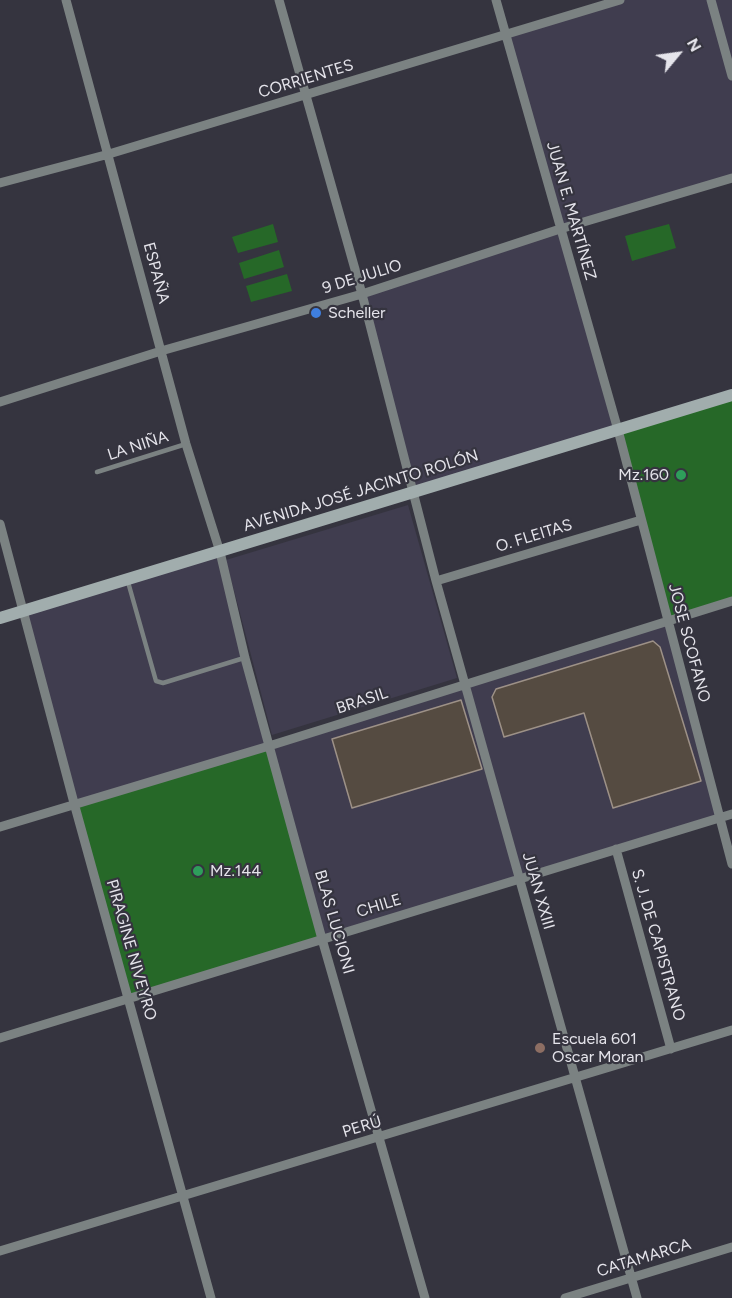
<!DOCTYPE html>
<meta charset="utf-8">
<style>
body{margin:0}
#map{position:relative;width:732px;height:1298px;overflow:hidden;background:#35343f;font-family:Figtree,sans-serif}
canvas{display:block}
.north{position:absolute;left:648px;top:24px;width:60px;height:60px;-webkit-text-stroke:4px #35343f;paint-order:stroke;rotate:61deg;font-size:16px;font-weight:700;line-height:24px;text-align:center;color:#e5e4eb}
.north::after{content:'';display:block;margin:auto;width:21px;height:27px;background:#e5e4eb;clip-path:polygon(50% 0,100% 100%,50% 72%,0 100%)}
</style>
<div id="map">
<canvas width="732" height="1298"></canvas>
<div class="north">N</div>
</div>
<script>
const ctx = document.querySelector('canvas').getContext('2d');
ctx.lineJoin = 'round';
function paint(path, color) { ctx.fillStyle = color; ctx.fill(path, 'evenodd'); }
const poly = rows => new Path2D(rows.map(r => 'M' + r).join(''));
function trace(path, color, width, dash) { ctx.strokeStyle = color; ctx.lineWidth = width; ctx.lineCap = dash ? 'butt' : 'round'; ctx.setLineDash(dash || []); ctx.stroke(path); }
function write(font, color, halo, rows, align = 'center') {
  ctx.font = font + ' Figtree,sans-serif'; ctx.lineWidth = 4.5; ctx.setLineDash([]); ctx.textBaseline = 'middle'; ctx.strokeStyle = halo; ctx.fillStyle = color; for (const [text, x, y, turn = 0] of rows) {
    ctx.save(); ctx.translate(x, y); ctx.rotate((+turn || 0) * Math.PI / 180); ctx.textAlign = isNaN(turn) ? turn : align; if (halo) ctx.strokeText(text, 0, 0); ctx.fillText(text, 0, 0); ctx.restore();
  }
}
const built = poly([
 [620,0,732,0,732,178,560,229,618,430,413,491,362,294,559,229,506,35],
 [408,505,457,678,272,735,226,560],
 [220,552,269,746,667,621,720,818,322,939,74,803,24,610]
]);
const green = poly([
 [273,224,278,242,238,253,232,237],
 [669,224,676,248,632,261,625,236],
 [279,250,284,267,244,279,239,263],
 [287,274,292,291,251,302,246,286],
 [732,395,732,601,667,621,618,430],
 [269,746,322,939,128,998,74,803]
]);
const building = poly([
 [653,641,660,647,701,781,613,808,584,713,504,737,492,697,496,689,653,641],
 [461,700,482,769,352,808,332,739,461,700]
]);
const lane = poly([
 [97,472,186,444],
 [128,582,156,681,163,683,244,658]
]);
const street = poly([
 [66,0,186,444,220,552,245,658,322,939,425,1298],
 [279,0,362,294,436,581,637,1298],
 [496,0,618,430,732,864],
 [711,0,732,76],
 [0,183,109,154,620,0],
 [0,402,161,351,362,294,560,229,732,178],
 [0,524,74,803,211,1298],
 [436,581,641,520],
 [0,827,269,746,732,601],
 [616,849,671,1049],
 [0,1038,732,814],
 [0,1251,732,1030],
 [565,1298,732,1247]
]);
const secondary = poly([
 [0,618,732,395]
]);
const markers = [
 [316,313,6,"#3f7fe0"],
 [681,475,6,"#2e9e5b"],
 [198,871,6,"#2e9e5b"],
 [540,1048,6,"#8d6e63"]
];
const streetNames = [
 ["CORRIENTES",306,79,-17],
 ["JUAN E. MARTÍNEZ",571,211,74],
 ["ESPAÑA",156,273,75],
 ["9 DE JULIO",362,277,-17],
 ["LA NIÑA",138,446,-18],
 ["AVENIDA JOSÉ JACINTO ROLÓN",361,491,-17],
 ["O. FLEITAS",534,536,-17],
 ["JOSE SCOFANO",689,643,75],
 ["BRASIL",362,701,-18],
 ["JUAN XXIII",538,891,74],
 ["CHILE",379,906,-17],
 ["BLAS LUCIONI",334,922,74],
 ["S. J. DE CAPISTRANO",658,945,74],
 ["PIRAGINE NIVEYRO",131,950,74],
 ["PERÚ",362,1127,-17],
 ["CATAMARCA",644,1258,-17]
];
const poiNames = [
 ["Scheller",328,313],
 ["Mz.160",669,475,"right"],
 ["Mz.144",210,871],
 ["Escuela 601",552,1039],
 ["Oscar Moran",552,1057]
];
paint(built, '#403d4f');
paint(green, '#266828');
paint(building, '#554b41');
trace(building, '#9d9187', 1.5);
trace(lane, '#7b8282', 4.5);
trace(street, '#7b8282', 9);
trace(secondary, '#a1adad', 12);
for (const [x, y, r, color] of markers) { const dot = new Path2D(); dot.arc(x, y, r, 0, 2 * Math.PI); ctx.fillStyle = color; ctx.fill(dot); trace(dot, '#35343f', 2); }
write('16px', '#e5e4eb', '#35343f', streetNames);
write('16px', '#e5e4eb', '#35343f', poiNames, 'left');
</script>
